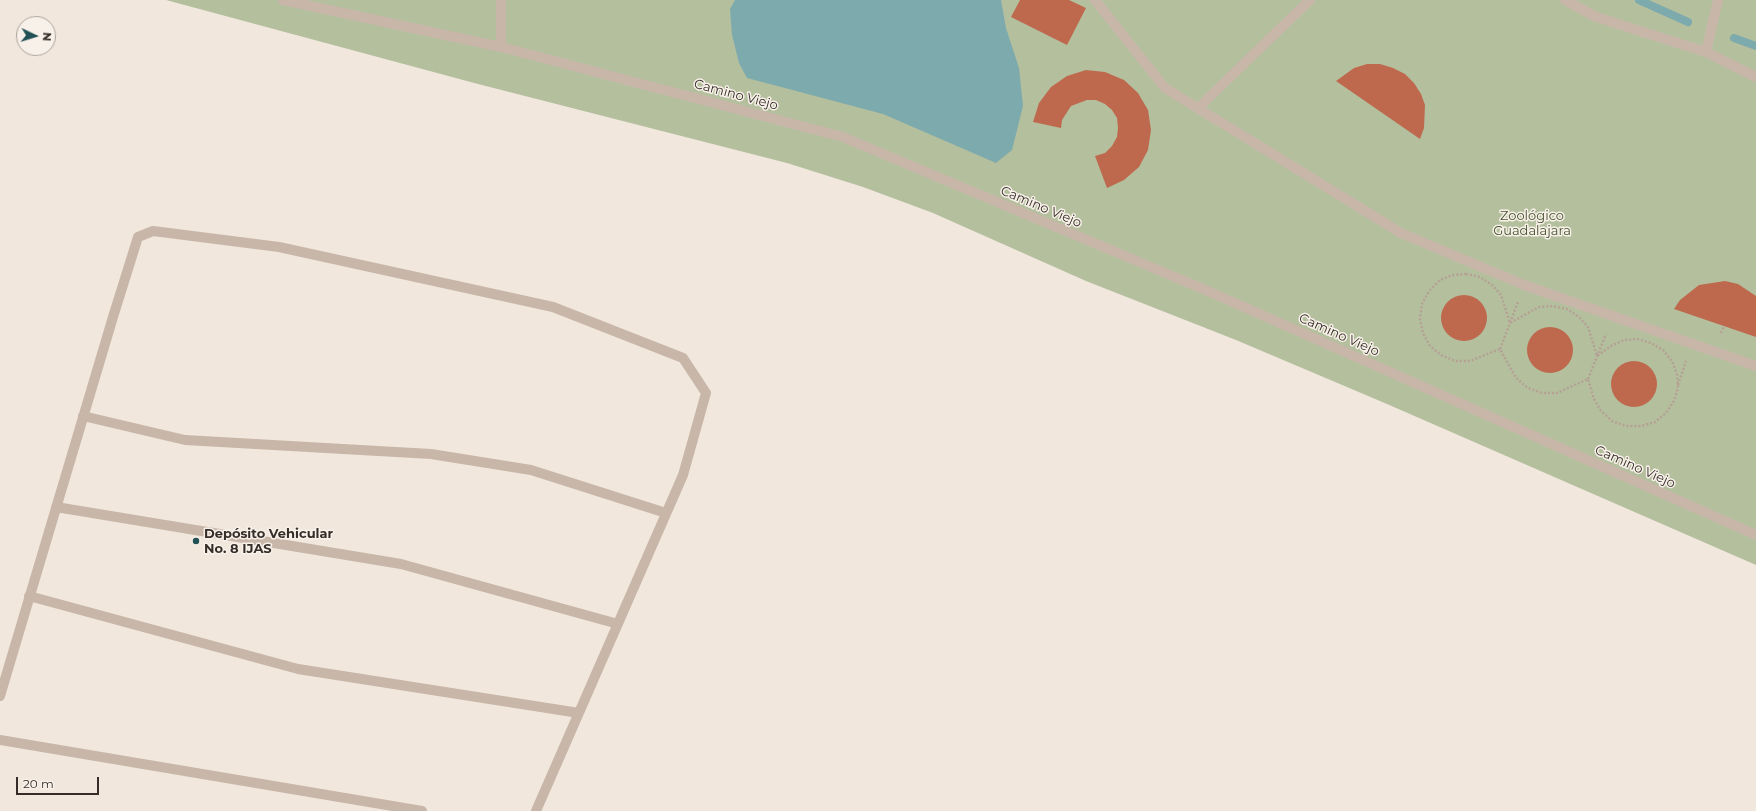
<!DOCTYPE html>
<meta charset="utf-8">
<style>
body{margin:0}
#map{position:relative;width:1756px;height:811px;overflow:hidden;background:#f1e7dd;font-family:Montserrat,sans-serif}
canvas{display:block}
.north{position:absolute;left:16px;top:16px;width:40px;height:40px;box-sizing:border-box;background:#f8f1e9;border:1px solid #aaa39c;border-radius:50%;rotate:94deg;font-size:11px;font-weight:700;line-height:16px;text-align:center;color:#362d29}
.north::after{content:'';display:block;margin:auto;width:14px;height:18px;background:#215155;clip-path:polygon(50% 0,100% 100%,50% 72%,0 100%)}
.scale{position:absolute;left:16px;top:777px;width:83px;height:18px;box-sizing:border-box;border:2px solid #362d29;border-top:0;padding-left:5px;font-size:12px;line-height:14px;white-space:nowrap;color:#362d29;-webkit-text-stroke:3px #f8f1e9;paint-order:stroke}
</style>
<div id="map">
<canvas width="1756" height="811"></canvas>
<div class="north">N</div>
<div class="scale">20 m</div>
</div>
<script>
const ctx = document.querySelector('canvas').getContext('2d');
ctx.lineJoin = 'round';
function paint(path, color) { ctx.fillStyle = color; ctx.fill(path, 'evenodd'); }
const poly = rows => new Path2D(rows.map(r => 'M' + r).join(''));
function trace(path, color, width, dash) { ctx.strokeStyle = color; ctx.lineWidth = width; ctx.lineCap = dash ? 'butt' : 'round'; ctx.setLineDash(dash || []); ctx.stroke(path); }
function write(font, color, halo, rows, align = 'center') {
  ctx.font = font + ' Montserrat,sans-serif'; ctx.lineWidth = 3; ctx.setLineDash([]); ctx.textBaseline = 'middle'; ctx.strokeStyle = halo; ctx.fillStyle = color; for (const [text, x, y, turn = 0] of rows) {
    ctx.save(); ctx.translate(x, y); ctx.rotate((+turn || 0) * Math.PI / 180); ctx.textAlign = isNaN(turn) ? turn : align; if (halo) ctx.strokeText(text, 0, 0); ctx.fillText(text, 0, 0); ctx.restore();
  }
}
const green = poly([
 [166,0,1756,0,1756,565,1387,404,1236,340,1086,281,933,213,863,187,787,163,478,84]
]);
const water = poly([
 [735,0,1001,0,1006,28,1019,68,1023,106,1012,150,996,163,883,114,747,78,739,63,732,35,730,9]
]);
const stream = poly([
 [1639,0,1688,22],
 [1734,38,1756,46]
]);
const building = poly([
 [1020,0,1069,0,1086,8,1067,45,1011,17],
 [1367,64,1380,64,1393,68,1405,74,1414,83,1421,94,1425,105,1424,128,1420,139,1336,81,1354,68],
 [1086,70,1105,72,1124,80,1138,93,1148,110,1151,130,1148,150,1139,167,1124,180,1107,188,1095,156,1105,153,1112,146,1117,137,1118,128,1117,118,1112,110,1105,104,1096,100,1087,100,1071,106,1062,120,1061,128,1033,122,1039,103,1051,87,1067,76],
 [1725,281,1738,284,1756,296,1756,337,1674,309,1680,300,1699,285],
 '1441 318a23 23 0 1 1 46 0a23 23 0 1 1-46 0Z',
 '1527 350a23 23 0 1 1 46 0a23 23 0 1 1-46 0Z',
 '1611 384a23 23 0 1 1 46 0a23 23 0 1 1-46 0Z'
]);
const path = poly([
 [1466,274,1480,277,1492,285,1501,295,1510,323,1539,307,1553,306,1567,309,1579,317,1588,327,1597,356,1611,346,1624,340,1638,339,1651,343,1663,350,1672,361,1677,374,1678,388,1674,401,1666,413,1655,422,1641,426,1626,426,1612,421,1601,411,1594,399,1588,379,1557,393,1542,393,1528,388,1516,378,1500,349,1470,361,1455,361,1441,355,1430,346,1423,333,1420,319,1422,304,1429,291,1440,280,1453,275,1466,274],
 [1721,333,1724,326],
 [1500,349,1518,302],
 [1588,379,1606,334],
 [1678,385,1686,361]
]);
const service = poly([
 [501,47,501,0],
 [83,416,185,440,431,454,531,470,666,513],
 [56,507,401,564,618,624],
 [29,596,298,669,579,713],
 [0,696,113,317,138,237,153,231,279,247,553,307,683,358,706,393,683,475,536,811],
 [0,740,422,811]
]);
const pedestrian = poly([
 [1095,0,1165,88,1401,233,1524,285,1756,366],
 [1565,0,1596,17,1706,52,1756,77],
 [1706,52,1718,0],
 [1198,108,1310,0]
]);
const minor = poly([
 [283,0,501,47,843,137,1208,291,1756,535]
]);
const markers = [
 [196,541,4,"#215155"]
];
const streetNames = [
 ["Camino Viejo",736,95,15],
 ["Camino Viejo",1041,207,23],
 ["Camino Viejo",1339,335,24],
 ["Camino Viejo",1635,467,24]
];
const parkNames = [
 ["Zoológico",1532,216],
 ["Guadalajara",1532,231]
];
const poiNames = [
 ["Depósito Vehicular",204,534],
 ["No. 8 IJAS",204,549]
];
paint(green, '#b4bf9e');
paint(water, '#7daaac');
trace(stream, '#7daaac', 8);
paint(building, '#be694d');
trace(path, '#b4a194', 2.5, [2, 2]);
trace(service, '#c8b7a9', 10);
trace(pedestrian, '#c8b7a9', 10);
trace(minor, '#c8b7a9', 10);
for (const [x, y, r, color] of markers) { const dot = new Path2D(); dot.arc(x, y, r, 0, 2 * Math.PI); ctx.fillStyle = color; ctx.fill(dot); trace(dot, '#f8f1e9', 1.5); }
write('13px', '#362d29', '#f8f1e9', streetNames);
write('13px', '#45522e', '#f8f1e9', parkNames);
write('bold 13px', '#362d29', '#f8f1e9', poiNames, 'left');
</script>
